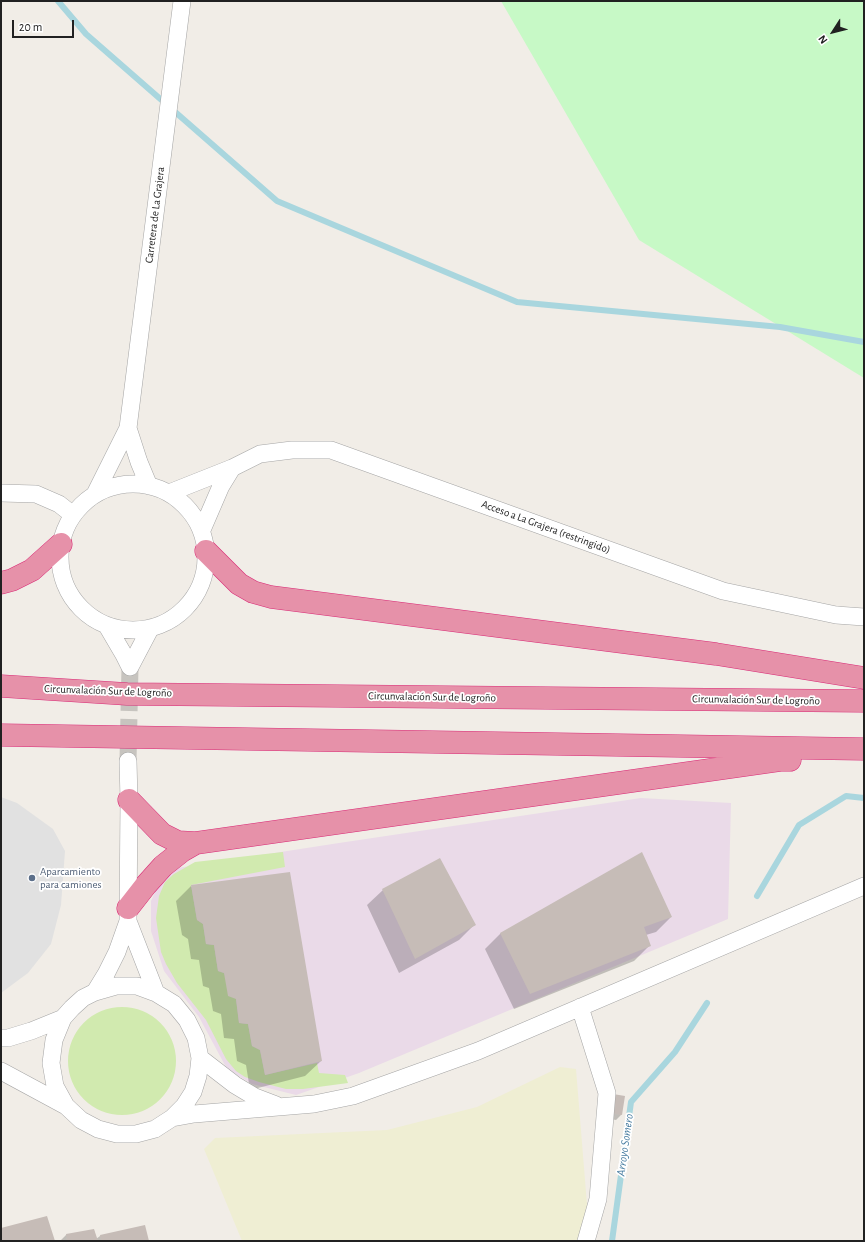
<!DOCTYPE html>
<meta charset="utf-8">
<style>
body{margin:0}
#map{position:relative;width:865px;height:1242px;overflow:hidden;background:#f1ede7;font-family:"Alegreya Sans",sans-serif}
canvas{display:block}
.frame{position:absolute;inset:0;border:2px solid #212121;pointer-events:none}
.north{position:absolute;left:813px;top:12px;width:40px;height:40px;-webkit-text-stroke:3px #fff;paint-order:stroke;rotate:234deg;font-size:11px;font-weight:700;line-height:16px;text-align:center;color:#212121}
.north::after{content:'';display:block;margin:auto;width:14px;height:18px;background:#212121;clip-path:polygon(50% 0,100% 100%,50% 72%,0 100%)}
.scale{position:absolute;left:12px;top:20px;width:62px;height:18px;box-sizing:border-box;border:2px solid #212121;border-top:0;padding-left:5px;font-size:12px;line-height:14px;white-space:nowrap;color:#212121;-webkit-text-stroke:3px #fff;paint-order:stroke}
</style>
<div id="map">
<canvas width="865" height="1242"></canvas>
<div class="frame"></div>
<div class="north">N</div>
<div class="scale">20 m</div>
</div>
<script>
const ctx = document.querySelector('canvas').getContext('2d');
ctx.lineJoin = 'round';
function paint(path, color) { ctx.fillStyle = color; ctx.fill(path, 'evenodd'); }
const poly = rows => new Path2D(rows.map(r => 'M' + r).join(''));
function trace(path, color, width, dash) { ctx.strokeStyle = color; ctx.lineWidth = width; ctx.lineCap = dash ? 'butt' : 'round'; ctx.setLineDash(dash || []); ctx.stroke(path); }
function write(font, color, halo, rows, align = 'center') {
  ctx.font = font + ' "Alegreya Sans",sans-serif'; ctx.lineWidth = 3.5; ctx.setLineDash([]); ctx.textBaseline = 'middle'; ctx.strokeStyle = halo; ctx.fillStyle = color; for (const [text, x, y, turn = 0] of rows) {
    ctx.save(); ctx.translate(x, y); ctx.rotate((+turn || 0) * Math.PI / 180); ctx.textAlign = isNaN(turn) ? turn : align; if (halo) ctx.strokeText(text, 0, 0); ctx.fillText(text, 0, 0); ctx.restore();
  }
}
const industrial = poly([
 [641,798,731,803,728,919,359,1073,296,1095,252,1084,227,1069,199,1017,164,971,151,931,151,901,160,881,177,868,339,843]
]);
const farmland = poly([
 [560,1067,576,1069,588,1217,578,1241,242,1241,204,1149,215,1138,387,1130,477,1107]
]);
const grass = poly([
 [283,852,285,867,191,885,197,920,203,924,206,944,214,945,218,971,224,973,236,999,239,1023,248,1024,252,1046,260,1050,265,1075,317,1063,319,1073,345,1075,348,1083,303,1089,286,1089,259,1082,245,1077,236,1071,226,1059,206,1020,177,983,166,964,161,952,156,918,159,896,165,882,174,874,195,862],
 '68 1061a54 54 0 1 1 108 0a54 54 0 1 1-108 0Z'
]);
const park = poly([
 [501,1,864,1,864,378,639,240]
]);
const parking = poly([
 [1,797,17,803,53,829,65,851,61,905,51,944,28,973,1,993]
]);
const shadow = poly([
 [191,886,321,1061,305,1076,250,1090,246,1065,237,1061,234,1039,224,1038,221,1014,213,1011,209,988,203,986,199,960,191,959,188,939,182,935,176,901],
 [383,890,474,925,459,940,399,973,367,905],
 [671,917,656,932,646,935,649,946,634,961,514,1009,485,949,501,933],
 [624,1097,621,1115,616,1120,605,1118],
 [144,1227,148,1241,60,1241,66,1235,94,1230,96,1239,100,1236]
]);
const stream = poly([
 [58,1,86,34,277,201,517,302,780,327,864,342],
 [757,896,799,825,846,796,864,798],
 [612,1241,631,1102,675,1052,707,1003]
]);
const building = poly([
 [642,852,672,917,644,927,651,946,530,994,500,933],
 [440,858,476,925,415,959,382,889],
 [290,872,322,1061,265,1075,260,1050,252,1046,248,1024,239,1023,236,999,228,996,224,973,218,971,214,945,206,944,203,924,197,920,191,885],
 [613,1094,625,1096,622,1115,609,1113],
 [47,1216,55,1241,1,1241,1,1228],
 [145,1225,149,1241,101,1241,100,1235],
 [94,1229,98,1241,67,1241,66,1234]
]);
const minorTunnel = poly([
 [128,761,130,667]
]);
const minor = poly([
 [128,428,139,462,149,486],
 '60 557a73 73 0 1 1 146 0a73 73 0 1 1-146 0Z',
 [1,493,36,494,59,504,73,515],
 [169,493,232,468,260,454,292,450,331,450,723,591,836,615,864,617],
 [95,494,128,428,182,1],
 [202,530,221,486,232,468],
 [107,626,124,655,130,667],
 [130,667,150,629],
 [128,921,156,993],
 [95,992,106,974,117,952,128,921,129,800,128,761],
 [580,1007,607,1093,598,1199,586,1241],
 [1,1038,8,1038,31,1031,63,1018],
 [200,1058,235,1085,255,1097,276,1105],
 [1,1071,66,1106,81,1120,98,1129,117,1134,136,1134,155,1129,172,1118,184,1106,193,1092,198,1076,200,1058,196,1038,187,1020,174,1004,156,993,137,986,116,986,95,992,83,998,72,1008,63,1018,54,1040,51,1063,55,1086,66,1106],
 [172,1118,194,1114,314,1104,353,1096,478,1051,864,886]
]);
const motorway = poly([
 [206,551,239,584,253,592,271,597,716,654,864,678],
 [1,583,12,580,32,570,61,544],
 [1,686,127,694,864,701],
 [1,735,864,749],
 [129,800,162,834,178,842,196,843,780,760,790,760],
 [128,908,146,885,163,866,182,851,196,843]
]);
const markers = [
 [32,878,4,"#5c6f8a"]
];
const streetNames = [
 ["Carretera de La Grajera",155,215,-83],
 ["Acceso a La Grajera (restringido)",546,527,20],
 ["Circunvalación Sur de Logroño",108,691,2],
 ["Circunvalación Sur de Logroño",432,697,1],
 ["Circunvalación Sur de Logroño",756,700,1]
];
const serviceNames = [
 ["Aparcamiento",40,872],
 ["para camiones",40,885]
];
const waterNames = [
 ["Arroyo Somero",625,1145,-82]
];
paint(industrial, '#eadae8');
paint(farmland, '#efeed3');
paint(grass, '#d1eaaf');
paint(park, '#c7f9c6');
paint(parking, '#e1e1e1');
paint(shadow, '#0003');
trace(stream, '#a9d6de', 6);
paint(building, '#c6bcb7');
trace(minorTunnel, '#c7c4bf', 17, [17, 8]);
trace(minor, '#a5a5a5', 18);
trace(motorway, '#d92a76', 23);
trace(minor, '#fff', 17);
trace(motorway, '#e691a9', 22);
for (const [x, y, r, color] of markers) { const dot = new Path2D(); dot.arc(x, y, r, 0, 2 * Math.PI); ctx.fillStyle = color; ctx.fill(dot); trace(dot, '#fff', 1.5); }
write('11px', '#212121', '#fff', streetNames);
write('11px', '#4e5e75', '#fff', serviceNames, 'left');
write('italic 12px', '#477ca0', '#fff', waterNames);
</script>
